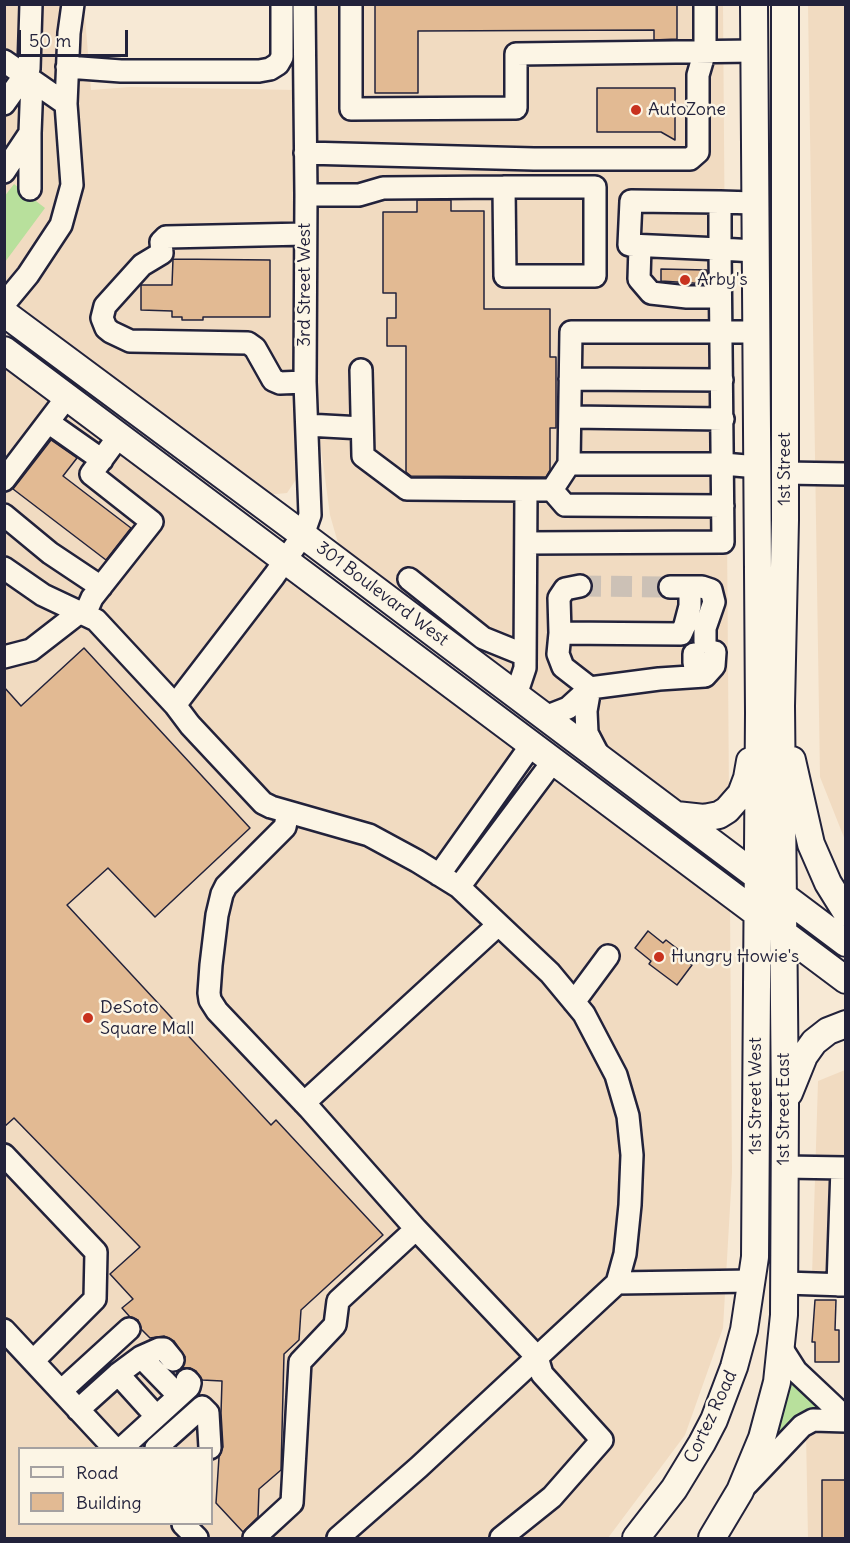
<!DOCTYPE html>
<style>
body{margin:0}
#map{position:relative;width:850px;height:1543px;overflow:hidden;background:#f7e9d5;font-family:Delius,sans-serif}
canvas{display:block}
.frame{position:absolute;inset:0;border:6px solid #22223b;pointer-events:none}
.legend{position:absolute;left:18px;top:1447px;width:195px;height:78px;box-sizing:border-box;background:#fcf5e5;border:2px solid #a5a1a1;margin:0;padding:8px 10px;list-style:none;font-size:18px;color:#22223b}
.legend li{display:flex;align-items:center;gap:12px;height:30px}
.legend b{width:30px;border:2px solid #a5a1a1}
.scale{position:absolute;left:18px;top:30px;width:110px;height:27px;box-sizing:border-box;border:3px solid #22223b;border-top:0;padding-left:8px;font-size:18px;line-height:21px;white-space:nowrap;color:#22223b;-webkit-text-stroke:4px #fcf5e5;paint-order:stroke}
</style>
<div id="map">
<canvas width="850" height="1543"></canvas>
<div class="frame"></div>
<ul class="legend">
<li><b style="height:8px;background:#fcf5e5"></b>Road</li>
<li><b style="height:16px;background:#e2ba93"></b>Building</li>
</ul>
<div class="scale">50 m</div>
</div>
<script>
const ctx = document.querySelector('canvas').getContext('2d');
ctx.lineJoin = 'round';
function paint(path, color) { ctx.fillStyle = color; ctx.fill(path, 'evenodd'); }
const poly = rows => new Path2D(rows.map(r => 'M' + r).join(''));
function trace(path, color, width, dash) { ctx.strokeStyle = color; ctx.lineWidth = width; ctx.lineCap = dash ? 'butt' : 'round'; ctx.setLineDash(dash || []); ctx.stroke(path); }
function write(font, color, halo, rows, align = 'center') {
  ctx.font = font + ' Delius,sans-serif'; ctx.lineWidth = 5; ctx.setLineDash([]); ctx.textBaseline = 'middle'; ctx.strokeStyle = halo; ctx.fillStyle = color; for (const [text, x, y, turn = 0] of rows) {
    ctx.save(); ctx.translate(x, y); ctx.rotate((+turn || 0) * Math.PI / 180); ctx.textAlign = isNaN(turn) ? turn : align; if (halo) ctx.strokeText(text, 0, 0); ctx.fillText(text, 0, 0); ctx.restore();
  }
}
const built = poly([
 [5,5,84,5,91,90,130,87,297,90,301,472,287,493,266,495,5,307],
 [312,5,723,5,729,797,722,804,688,809,340,550,330,515,312,382],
 [808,5,846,5,845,840,820,777],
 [4,358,730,906,732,1173,723,1328,685,1435,608,1538,5,1538],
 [20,1448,212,1448,212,1524,20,1524],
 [845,1070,845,1277,812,1276,818,1081],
 [815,1429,845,1429,845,1538,808,1538,806,1433]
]);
const green = poly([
 [14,184,45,208,5,262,4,197],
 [787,1376,825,1410,798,1417,773,1439]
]);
const building = poly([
 [375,4,677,4,677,39,654,40,654,30,418,31,418,93,375,93,375,4],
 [597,88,675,88,675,140,661,132,597,132,597,88],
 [417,200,451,200,451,211,484,211,484,309,550,309,550,357,556,357,556,428,550,428,550,470,546,477,411,476,406,472,406,346,387,346,387,318,396,318,396,293,383,293,383,212,417,212,417,200],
 [173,259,270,260,270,317,203,317,203,320,182,320,182,317,172,317,172,311,141,310,141,285,172,285,173,259],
 [661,269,707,270,708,284,661,281,661,269],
 [51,440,77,458,63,476,131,528,106,560,13,489,51,440],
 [84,648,250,828,155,917,108,868,67,905,271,1125,276,1120,383,1235,301,1310,299,1340,284,1354,281,1470,259,1489,258,1517,243,1532,216,1503,219,1457,223,1447,221,1413,222,1381,202,1380,196,1371,190,1368,182,1368,185,1357,174,1341,164,1336,150,1338,141,1329,138,1320,130,1317,122,1308,133,1299,110,1274,140,1247,14,1118,4,1127,4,687,21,706,84,648],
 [648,931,663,943,666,940,692,960,690,963,692,965,677,985,649,964,651,961,635,948,648,931],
 [815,1300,836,1300,835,1330,839,1330,839,1362,815,1362,815,1342,812,1342,815,1300],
 [822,1480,846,1480,846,1539,822,1539,822,1480]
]);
const minorTunnel = poly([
 [580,586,670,587]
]);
const minor = poly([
 [304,4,306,195,305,382,310,515,303,535,274,576,175,705,190,725,263,803,271,807,369,835,417,861,459,887,550,973,584,1014,616,1075,628,1116,632,1155,630,1205,625,1254,617,1283,419,1467,338,1538],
 [351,4,351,109,516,108,516,54,755,51],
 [4,61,66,104],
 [67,67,121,71,259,71,270,69,278,64,282,57,282,4],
 [4,104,29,69,31,4],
 [30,133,30,189],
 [305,153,534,159,690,159,698,152,698,75,705,51,705,4],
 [4,172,30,133,32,81],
 [306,195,359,195,383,188,504,187,595,187,595,276,505,276,504,187],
 [720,202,754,203],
 [640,246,639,279,651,293,687,297,719,297],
 [4,304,28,275,61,225,72,185,66,104,69,33,73,4],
 [361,370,363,456,407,489,526,490,525,668,516,695],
 [570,379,722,380],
 [305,382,280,383,273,380,255,348,248,343,130,341,111,332,106,328,102,318,105,306,142,265,162,253,161,242,166,237,305,234],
 [570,417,723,419],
 [48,422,102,460],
 [307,425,362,428],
 [569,464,571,332,757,332],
 [784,473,846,474],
 [4,480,67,397],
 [526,490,552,490,569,464,723,464,758,467],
 [552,490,565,505,723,506],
 [4,515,50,553,101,587],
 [526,543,723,542,720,249,629,245,631,201,720,202,720,249,755,251],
 [4,568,43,595,96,620,175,705],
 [409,579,483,638,525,655],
 [580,586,565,589,559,598,560,633,558,654,563,667,590,688],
 [670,587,702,587,711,590,714,602,705,628,705,642],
 [85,614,92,598,152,522,91,474,119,436],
 [560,633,681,634,685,625,690,606,690,587],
 [694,654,694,663,705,676],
 [4,657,31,650,80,612],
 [590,688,586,711,587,733,599,756],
 [545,717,568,708,590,688,659,679,705,676,714,666,715,652],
 [288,812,285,827,226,886,222,894,217,915,211,965,209,993,210,1000,217,1011,309,1108,416,1229,537,1357,542,1374,602,1440,552,1497,501,1538],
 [439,875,532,744],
 [459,887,554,760],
 [574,1002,608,956],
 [304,1103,498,925],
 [4,1155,96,1252,95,1299,33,1361],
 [784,1167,846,1168],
 [617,1283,753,1281],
 [785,1283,846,1285],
 [838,1285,842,1168],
 [4,1330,114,1448],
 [782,1349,796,1371,846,1418],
 [141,1357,178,1395],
 [118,1374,156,1416],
 [61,1391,129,1329],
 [78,1410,118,1374,141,1357,159,1349,164,1349,173,1360],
 [122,1448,189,1387,190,1383,187,1380],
 [156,1448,202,1407,208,1413,210,1448],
 [747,1484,802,1426,813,1420,846,1421],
 [183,1524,197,1538],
 [254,1538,292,1503,300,1362,335,1325,338,1301,416,1229]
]);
const major = poly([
 [4,313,303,535,846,943],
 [4,350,846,980],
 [792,760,811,844,828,883,846,912],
 [676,815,704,818,719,815,727,810,741,794,747,778,750,761],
 [789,1093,804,1056,814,1042,828,1031,846,1024],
 [636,1538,674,1489,702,1443,714,1420,734,1367,744,1330,755,1257,759,713,754,4],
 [712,1538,740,1491,762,1438,777,1382,784,1315,785,1104,781,706,785,520,785,4]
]);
const markers = [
 [636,110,6,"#c8321e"],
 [685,280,6,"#c8321e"],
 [659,957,6,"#c8321e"],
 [88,1018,6,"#c8321e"]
];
const poiNames = [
 ["AutoZone",648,110],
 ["Arby's",697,280],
 ["Hungry Howie's",671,957],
 ["DeSoto",100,1008],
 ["Square Mall",100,1029]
];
const streetNames = [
 ["3rd Street West",305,285,-90],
 ["1st Street",785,469,-90],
 ["301 Boulevard West",382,594,37],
 ["1st Street West",756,1096,-90],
 ["1st Street East",784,1109,-90],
 ["Cortez Road",711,1417,-65]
];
paint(built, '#f1dbc1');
paint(green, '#b8e09c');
paint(building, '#e2ba93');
trace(building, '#22223b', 1.5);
trace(minorTunnel, '#ccc1b6', 21, [21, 10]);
trace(minor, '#22223b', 26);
trace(major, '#22223b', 30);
trace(minor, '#fcf5e5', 21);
trace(major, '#fcf5e5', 26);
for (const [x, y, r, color] of markers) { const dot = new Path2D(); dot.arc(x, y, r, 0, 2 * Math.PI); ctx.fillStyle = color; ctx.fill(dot); trace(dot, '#fcf5e5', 2); }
write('18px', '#22223b', '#fcf5e5', poiNames, 'left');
write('18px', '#22223b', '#fcf5e5', streetNames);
</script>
